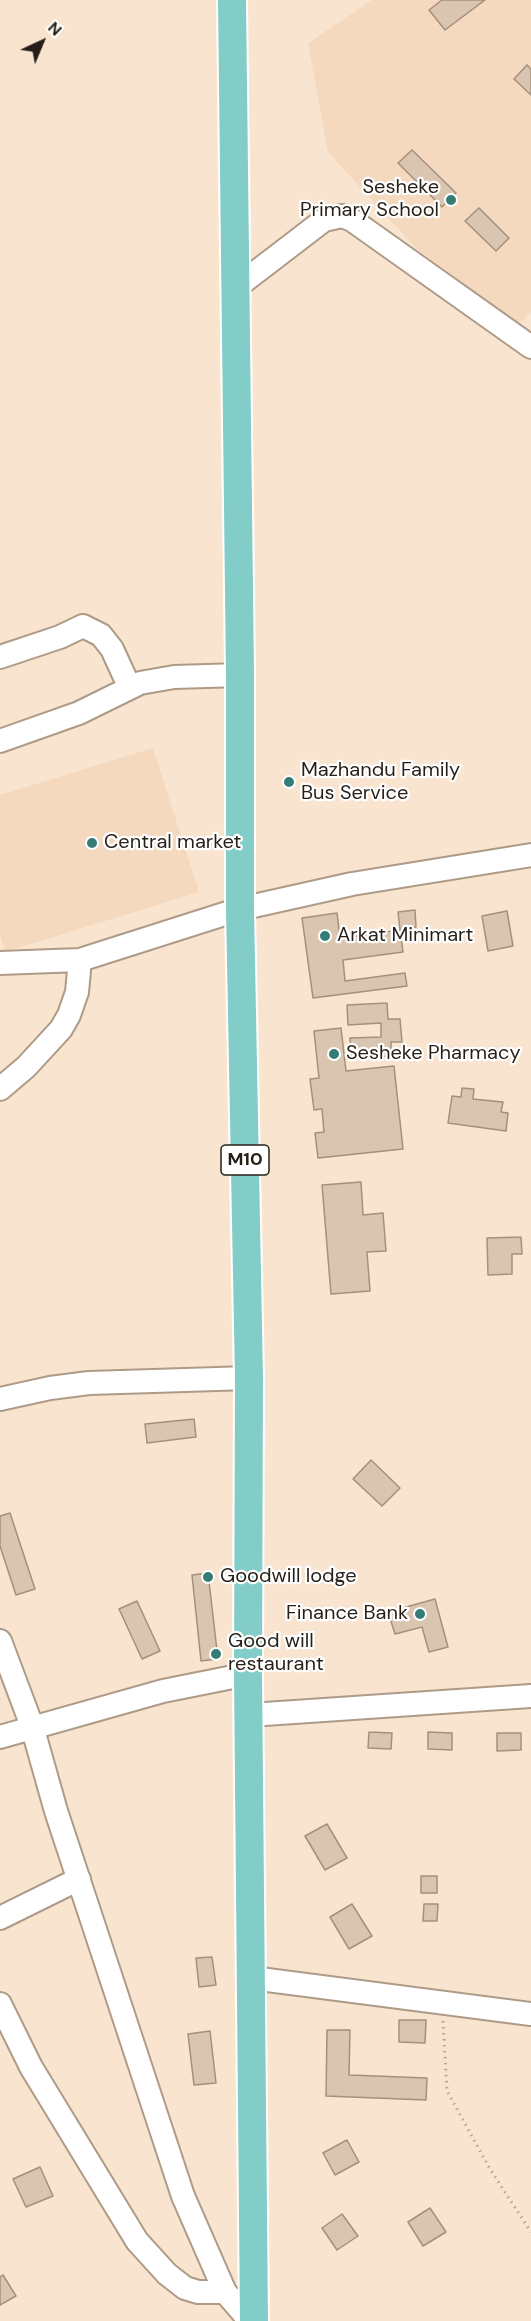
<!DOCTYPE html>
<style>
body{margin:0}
#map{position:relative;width:531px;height:2321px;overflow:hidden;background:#f9e4d0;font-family:"DM Sans",sans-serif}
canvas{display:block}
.north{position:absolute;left:12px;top:12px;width:60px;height:60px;-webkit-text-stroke:4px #fff;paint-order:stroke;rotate:44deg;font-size:16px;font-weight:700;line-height:24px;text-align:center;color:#261f17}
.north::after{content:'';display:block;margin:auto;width:21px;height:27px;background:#261f17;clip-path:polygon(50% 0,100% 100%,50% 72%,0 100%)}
</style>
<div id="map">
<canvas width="531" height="2321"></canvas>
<div class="north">N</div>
</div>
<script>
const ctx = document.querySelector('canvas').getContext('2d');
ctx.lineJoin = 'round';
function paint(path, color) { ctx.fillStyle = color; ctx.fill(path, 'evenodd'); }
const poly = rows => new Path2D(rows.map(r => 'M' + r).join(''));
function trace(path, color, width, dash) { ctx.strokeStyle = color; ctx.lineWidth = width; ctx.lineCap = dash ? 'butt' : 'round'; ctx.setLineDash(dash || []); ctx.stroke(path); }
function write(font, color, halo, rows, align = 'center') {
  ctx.font = font + ' "DM Sans",sans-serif'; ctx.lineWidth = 4.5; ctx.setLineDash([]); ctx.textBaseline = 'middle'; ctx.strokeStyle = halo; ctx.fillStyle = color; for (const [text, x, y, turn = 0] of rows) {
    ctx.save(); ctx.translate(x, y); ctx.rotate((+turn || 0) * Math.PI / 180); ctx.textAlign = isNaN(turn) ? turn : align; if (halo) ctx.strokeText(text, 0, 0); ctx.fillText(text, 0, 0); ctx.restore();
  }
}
const built = poly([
 [372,0,531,0,531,312,519,324,416,248,328,152,308,43],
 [153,748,199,892,5,952,0,934,0,795]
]);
const building = poly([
 [442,0,485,0,445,30,429,10,442,0],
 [527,65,531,69,531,95,514,79,527,65],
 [412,150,456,193,442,207,398,163,412,150],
 [479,208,509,238,496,251,465,221,479,208],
 [415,910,416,927,400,930,398,912,415,910],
 [507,911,513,946,488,951,482,916,507,911],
 [337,913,340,938,400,930,403,952,343,960,345,981,405,973,407,986,313,998,302,918,337,913],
 [387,1003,388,1019,400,1019,402,1042,391,1042,391,1056,351,1058,350,1038,381,1037,381,1023,348,1025,347,1005,387,1003],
 [341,1028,346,1071,394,1066,403,1149,318,1158,315,1133,324,1132,322,1109,314,1110,310,1079,319,1078,314,1031,341,1028],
 [462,1088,474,1089,473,1099,503,1102,501,1112,508,1113,506,1131,448,1123,452,1096,461,1097,462,1088],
 [361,1182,363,1215,383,1213,386,1251,367,1252,370,1291,331,1294,322,1185,361,1182],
 [521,1237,522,1254,512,1254,512,1274,488,1275,487,1238,521,1237],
 [194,1419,196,1437,147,1443,145,1424,194,1419],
 [371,1460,400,1488,382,1506,353,1479,371,1460],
 [10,1513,35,1589,16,1595,0,1546,0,1516,10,1513],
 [208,1573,218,1659,201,1661,192,1575,208,1573],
 [435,1599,448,1647,429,1652,422,1627,395,1634,388,1612,435,1599],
 [137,1601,160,1651,142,1659,119,1609,137,1601],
 [369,1732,392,1733,391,1749,368,1748,369,1732],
 [428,1732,452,1733,452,1750,428,1749,428,1732],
 [497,1733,521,1733,521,1750,497,1751,497,1733],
 [327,1824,347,1858,325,1870,305,1836,327,1824],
 [421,1876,437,1876,437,1893,421,1893,421,1876],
 [352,1904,372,1936,349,1949,330,1917,352,1904],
 [424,1904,438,1904,437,1921,423,1921,424,1904],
 [212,1957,216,1985,199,1987,196,1958,212,1957],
 [399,2020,426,2020,425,2043,399,2042,399,2020],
 [327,2030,350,2030,349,2075,427,2078,426,2100,326,2096,327,2030],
 [210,2031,216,2083,194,2085,188,2034,210,2031],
 [347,2140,359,2162,335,2175,323,2153,347,2140],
 [40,2167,53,2196,26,2207,13,2179,40,2167],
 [430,2208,446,2232,423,2246,408,2222,430,2208],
 [342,2214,358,2236,337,2250,322,2228,342,2214],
 [3,2275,16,2296,0,2305,0,2277,3,2275]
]);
const path = poly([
 [443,2021,447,2091,490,2169,531,2232]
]);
const minor = poly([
 [234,289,324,220,342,216,352,220,531,347],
 [0,657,60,637,83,626,101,635,112,649,129,686],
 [0,741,79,713,140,683,174,677,240,675],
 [0,963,80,960,240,909,352,884,531,855],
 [0,1089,26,1067,61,1029,69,1015,77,992,80,960],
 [0,1399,50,1388,89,1383,249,1378],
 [0,1641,32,1726,56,1811,183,2196,225,2292,250,2321],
 [250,1715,531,1696],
 [0,1737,163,1691,248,1674],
 [0,1918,79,1879],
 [252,1978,531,2014],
 [0,2004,31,2067,137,2241,167,2274,185,2288,198,2292,225,2292]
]);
const major = poly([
 [232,0,240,675,240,909,249,1378,248,1674,254,2321]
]);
const markers = [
 [451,200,6,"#357c76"],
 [289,782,6,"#357c76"],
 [92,843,6,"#357c76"],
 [325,936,6,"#357c76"],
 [334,1054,6,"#357c76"],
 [208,1577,6,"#357c76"],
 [420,1614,6,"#357c76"],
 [216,1654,6,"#357c76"]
];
const shields = [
 [245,1160,48]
];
const shieldNames = [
 ["M10",245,1160]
];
const poiNames = [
 ["Sesheke",439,188,"right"],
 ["Primary School",439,211,"right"],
 ["Mazhandu Family",301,771],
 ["Bus Service",301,794],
 ["Central market",104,843],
 ["Arkat Minimart",337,936],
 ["Sesheke Pharmacy",346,1054],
 ["Goodwill lodge",220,1577],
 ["Finance Bank",408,1614,"right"],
 ["Good will",228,1642],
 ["restaurant",228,1665]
];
paint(built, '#f4d9bf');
paint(building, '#dac5b1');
trace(building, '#a4907d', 1.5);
trace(minor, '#ae9b87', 26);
trace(major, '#fff', 32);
trace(path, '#b6a595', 3, [1.5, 4.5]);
trace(minor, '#fff', 22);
trace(major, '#82cdc7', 28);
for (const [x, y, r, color] of markers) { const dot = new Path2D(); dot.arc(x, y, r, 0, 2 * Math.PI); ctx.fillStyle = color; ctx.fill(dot); trace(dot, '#fff', 2); }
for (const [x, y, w] of shields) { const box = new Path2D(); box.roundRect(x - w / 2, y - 15, w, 30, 4.5); ctx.fillStyle = '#fff'; ctx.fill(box); trace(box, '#261f17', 1.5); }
write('bold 18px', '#261f17', null, shieldNames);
write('20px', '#261f17', '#fff', poiNames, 'left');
</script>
